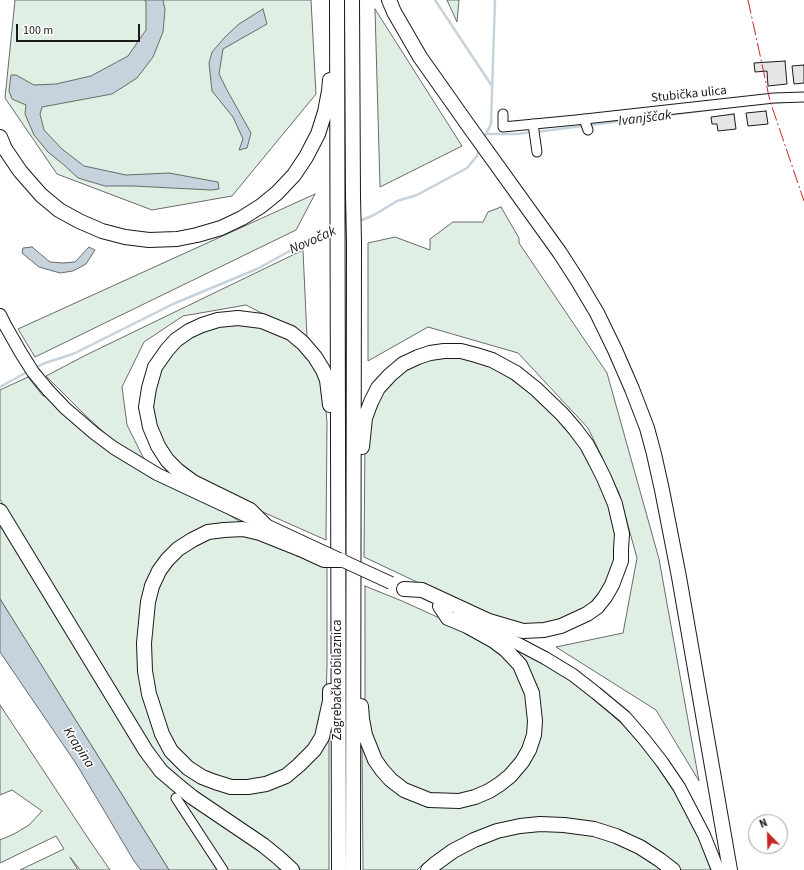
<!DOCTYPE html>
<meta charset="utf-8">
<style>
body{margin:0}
#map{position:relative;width:804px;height:870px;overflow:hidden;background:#fff;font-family:"Source Sans 3",sans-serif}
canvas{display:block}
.north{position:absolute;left:748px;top:814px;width:40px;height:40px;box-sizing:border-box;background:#fff;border:1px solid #a3a3a3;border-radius:50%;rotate:337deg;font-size:11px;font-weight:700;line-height:16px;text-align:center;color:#1a1a1a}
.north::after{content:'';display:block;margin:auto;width:14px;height:18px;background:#c62828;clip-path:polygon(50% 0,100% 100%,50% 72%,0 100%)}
.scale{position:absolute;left:16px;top:24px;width:124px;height:18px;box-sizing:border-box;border:2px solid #1a1a1a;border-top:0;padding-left:5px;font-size:12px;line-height:14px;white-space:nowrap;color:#1a1a1a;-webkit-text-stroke:3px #fff;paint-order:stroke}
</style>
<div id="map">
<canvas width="804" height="870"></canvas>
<div class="north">N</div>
<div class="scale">100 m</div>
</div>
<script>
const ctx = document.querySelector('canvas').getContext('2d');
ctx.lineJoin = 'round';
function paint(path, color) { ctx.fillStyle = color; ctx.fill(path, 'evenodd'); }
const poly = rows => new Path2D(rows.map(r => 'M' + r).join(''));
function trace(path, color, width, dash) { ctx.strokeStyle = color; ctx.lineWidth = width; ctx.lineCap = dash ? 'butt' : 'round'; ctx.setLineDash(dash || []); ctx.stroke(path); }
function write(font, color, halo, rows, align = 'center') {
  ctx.font = font + ' "Source Sans 3",sans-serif'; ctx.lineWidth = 3; ctx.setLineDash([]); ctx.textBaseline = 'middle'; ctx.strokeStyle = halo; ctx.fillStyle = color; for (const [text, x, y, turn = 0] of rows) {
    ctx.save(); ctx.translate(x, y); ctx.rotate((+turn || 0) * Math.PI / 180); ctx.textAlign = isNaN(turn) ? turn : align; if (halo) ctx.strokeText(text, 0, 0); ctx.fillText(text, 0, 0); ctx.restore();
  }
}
const green = poly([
 [15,0,311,0,316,94,232,196,152,210,57,174,5,98,15,0],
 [447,0,459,0,457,22,447,0],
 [375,9,462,146,380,187,375,9],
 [315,194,296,230,35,357,18,329,315,194],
 [501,207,519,238,519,243,607,373,659,559,699,781,656,710,556,647,623,633,637,558,619,493,588,428,518,353,428,327,368,361,368,243,395,237,430,250,430,239,453,222,483,222,488,212,501,207],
 [303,250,307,337,246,305,183,316,144,342,122,387,127,425,146,463,120,447,86,416,46,376,86,355,303,250],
 [240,324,260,327,276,333,289,340,304,352,315,366,322,382,325,397,327,423,326,540,247,505,206,484,174,459,163,444,155,427,152,408,159,373,168,357,183,342,198,333,219,326,240,324],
 [440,357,464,357,488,365,511,379,544,404,573,436,592,464,609,500,615,523,616,549,612,571,601,592,588,606,552,624,513,624,489,616,364,557,365,438,377,401,387,387,399,374,418,362,440,357],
 [28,377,43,396,46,396,88,435,111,453,137,469,177,490,226,513,244,524,215,526,159,562,139,648,177,767,267,789,329,738,329,870,299,870,192,791,161,763,3,505,0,499,0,390,28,377],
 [0,523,129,734,244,838,283,870,224,870,179,801,174,803,178,810,219,870,169,870,0,599,0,523],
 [218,535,235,535,259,537,290,549,327,568,327,666,326,698,321,723,311,745,284,771,269,777,233,782,214,776,182,756,172,741,157,704,150,662,151,616,161,581,169,567,182,553,218,535],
 [365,586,402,601,466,630,482,638,516,668,529,702,528,735,523,749,507,772,481,790,447,797,415,789,391,772,375,749,367,720,365,699,365,586],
 [516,649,554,669,587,692,622,724,649,754,674,791,695,828,711,870,679,870,578,822,450,845,422,865,417,870,363,870,362,743,422,802,496,794,541,723,514,652,516,649],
 [0,705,92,844,110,870,80,870,70,857,78,870,20,870,64,849,56,836,0,863,0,840,14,834,29,825,42,811,12,790,0,795,0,705],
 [563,829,614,840,665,870,434,870,450,858,508,833,563,829]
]);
const water = poly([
 [145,0,163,0,165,10,163,32,153,57,137,78,112,94,42,107,40,114,44,130,62,149,84,166,126,175,169,173,218,182,219,189,211,190,133,186,105,186,78,178,64,165,48,152,34,135,25,114,26,105,12,99,9,91,11,75,16,75,34,85,56,84,91,76,128,56,146,30,146,2,145,0],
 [263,9,267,24,223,49,219,74,227,90,251,133,247,148,239,150,243,139,233,117,212,91,209,63,212,52,226,36,239,24,263,9],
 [32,247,50,262,63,263,75,262,89,247,95,250,86,264,73,271,60,273,39,267,22,253,23,248,32,247],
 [0,599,37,658,169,870,141,870,134,861,77,765,0,652,0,599]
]);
const stream = poly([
 [435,0,492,86],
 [767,103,784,102],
 [536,132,730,107],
 [486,134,518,134,531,132],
 [484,138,491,124,495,0],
 [357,222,374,215,397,201,417,195,467,168,477,156,479,150],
 [35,368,45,363,73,354,173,304,257,269,306,242,323,237,333,233],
 [0,387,29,371]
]);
const building = poly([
 [785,61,787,84,768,86,767,71,755,72,754,63,785,61],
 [804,65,804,83,794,84,792,66,804,65],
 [766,111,768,124,748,126,746,113,766,111],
 [734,114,736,129,718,131,717,124,712,124,711,117,734,114]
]);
const minor = poly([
 [503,114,503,127,576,120,774,98,804,97],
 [584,119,588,130],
 [533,124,537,152],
 [176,798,223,870]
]);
const major = poly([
 [0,315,5,325,21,353,33,372,48,390,65,408,94,433,114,448,157,474,300,541],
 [459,615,509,639,545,658,573,675,596,693,625,717,644,739,662,762,679,787,704,835,718,870]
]);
const highway = poly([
 [337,0,339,870],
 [352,0,353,196,354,242,353,870],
 [389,0,394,12,420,57,468,125,560,253,578,281,597,313,615,350,632,389,647,428,654,454,662,490,679,577,730,870],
 [0,137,5,149,20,171,41,195,59,210,79,221,102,231,125,237,149,240,177,239,197,235,221,228,242,218,261,206,277,193,294,175,306,157,318,134,325,112,329,91,330,80],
 [362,447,365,418,371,402,378,388,390,375,403,364,418,357,430,353,444,351,461,351,476,355,492,360,516,373,536,389,562,414,575,429,587,445,596,462,604,478,615,504,622,534,621,549,621,561,612,585,605,597,597,607,587,614,561,626,544,630,523,631,489,621,422,590,404,589],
 [0,511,146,751,161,771,175,783,192,797,263,845,279,858,292,870],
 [265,525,250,510,193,482,177,470,167,460,158,446,150,427,146,407,149,388,155,367,167,350,176,340,189,331,202,325,218,320,238,318,262,321,291,333,303,343,315,357,323,370,327,380,330,405],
 [300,549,260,533,243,529,224,530,208,532,192,540,178,549,167,560,159,571,152,586,148,602,144,643,145,671,149,694,162,734,171,751,188,768,202,777,215,782,231,787,248,787,266,784,286,776,299,765,314,750,322,737,330,701,330,691],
 [361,706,362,719,365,735,375,760,382,770,391,780,404,790,429,800,459,801,475,797,489,791,500,784,510,776,522,762,529,750,534,735,535,721,532,693,520,665,506,650,494,641,467,626,448,618,440,606],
 [428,870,435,864,453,851,474,840,497,831,520,826,540,824,564,825,594,829,616,836,640,847,660,860,673,870]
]);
const majorBridge = poly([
 [300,541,391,583]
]);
const highwayBridge = poly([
 [300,549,324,560,341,560]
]);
const power = poly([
 [748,0,770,101,804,201]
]);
const streetNames = [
 ["Stubička ulica",689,95,-6],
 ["Zagrebačka obilaznica",338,680,-90]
];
const waterNames = [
 ["Ivanjščak",645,119,-7],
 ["Novočak",313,241,-24],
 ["Krapina",78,748,57]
];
paint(green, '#e0efe3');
trace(green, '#6a6a6a', 1);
paint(water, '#c6d2dc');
trace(water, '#6a6a6a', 1);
trace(stream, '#c6d2dc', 2.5);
paint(building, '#e6e6e6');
trace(building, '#1a1a1a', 1);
trace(minor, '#1a1a1a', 11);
trace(major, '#1a1a1a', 14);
trace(highway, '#1a1a1a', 16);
trace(minor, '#fff', 9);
trace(major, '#fff', 12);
trace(highway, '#fff', 14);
trace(majorBridge, '#1a1a1a', 14, []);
trace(highwayBridge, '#1a1a1a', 16, []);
trace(majorBridge, '#fff', 12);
trace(highwayBridge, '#fff', 14);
trace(power, '#c62828', 1, [14, 3, 2, 3]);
write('13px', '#1a1a1a', '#fff', streetNames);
write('italic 14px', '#1a1a1a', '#fff', waterNames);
</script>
